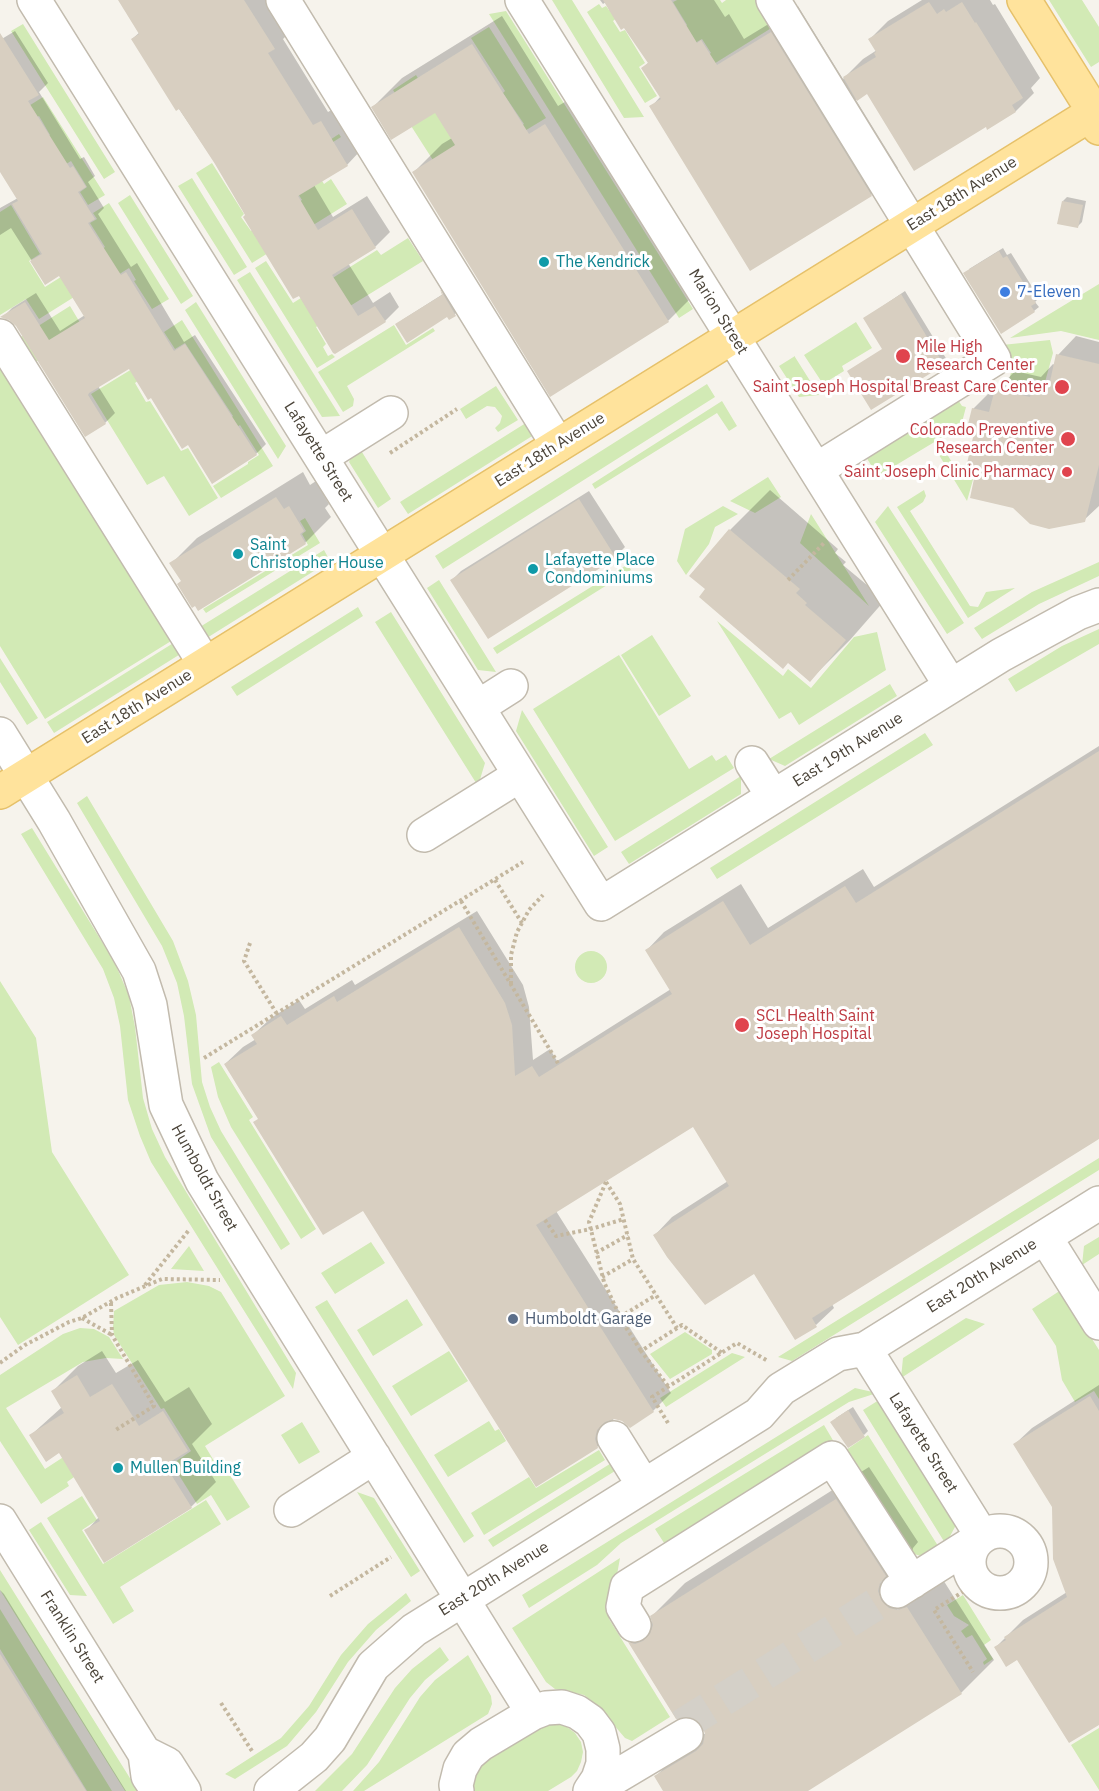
<!DOCTYPE html>
<style>
body{margin:0}
canvas{display:block;background:#f6f3ec}
</style>
<canvas width="1099" height="1791"></canvas>
<script>
const ctx = document.querySelector('canvas').getContext('2d');
ctx.lineJoin = 'round';
function paint(path, color) { ctx.fillStyle = color; ctx.fill(path, 'evenodd'); }
const poly = rows => new Path2D(rows.map(r => 'M' + r).join(''));
function trace(path, color, width, dash) { ctx.strokeStyle = color; ctx.lineWidth = width; ctx.lineCap = dash ? 'butt' : 'round'; ctx.setLineDash(dash || []); ctx.stroke(path); }
function write(font, color, halo, rows, align = 'center') {
  ctx.font = font + ' "IBM Plex Sans",sans-serif'; ctx.lineWidth = 6; ctx.setLineDash([]); ctx.textBaseline = 'middle'; ctx.strokeStyle = halo; ctx.fillStyle = color; for (const [text, x, y, turn = 0] of rows) {
    ctx.save(); ctx.translate(x, y); ctx.rotate((+turn || 0) * Math.PI / 180); ctx.textAlign = isNaN(turn) ? turn : align; if (halo) ctx.strokeText(text, 0, 0); ctx.fillText(text, 0, 0); ctx.restore();
  }
}
const green = poly([
 [552,0,572,0,644,117,624,118],
 [677,0,720,0,722,3,726,0,756,0,773,27,709,67,703,58,711,53,702,39,695,43,685,27,687,25,673,2],
 [1049,0,1082,0,1099,27,1099,62,1091,67],
 [599,4,602,8,606,6,609,10,614,7,619,16,613,21,620,32,625,30,645,63,639,67,657,96,645,103,587,12],
 [506,11,693,309,679,318,489,14],
 [23,24,115,172,104,179,11,31],
 [489,27,546,118,513,138,510,134,524,124,503,93,505,91,471,38],
 [416,75,470,163,445,179,406,118,409,116,393,90],
 [43,97,105,195,88,205,80,192,87,187,71,161,63,166,45,138,50,135,39,116,33,119,0,124],
 [339,134,341,137,308,158,324,184,331,179,347,204,252,263,196,173,212,163,244,214,241,217,251,231,302,200,288,178,319,147],
 [192,178,247,267,234,275,178,186],
 [130,195,193,296,181,304,118,203],
 [109,203,169,299,152,309,134,281,136,280,129,268,110,280,96,253,105,247,90,223,97,219,93,213],
 [11,205,40,254,29,261,45,287,94,256,106,277,39,319,26,299,0,315,0,212],
 [408,238,423,261,316,327,326,344,323,347,328,356,332,354,335,357,317,368,255,268,266,261,293,303,377,250,381,255],
 [250,272,340,416,322,417,237,280],
 [1099,284,1099,340,1061,331,1010,338],
 [196,302,286,446,278,459,185,310],
 [70,306,85,331,31,365,16,340],
 [182,320,273,466,221,498,213,486,248,464,248,462,259,455,240,425,231,431,225,422,233,416,185,343,175,349,164,332],
 [856,322,872,348,842,366,844,371,823,384,804,355],
 [394,325,406,345,433,328,435,331,347,386,354,399,353,406,343,412,318,372],
 [1050,340,1053,353,1045,382,1030,378,1027,393,1007,389,1013,364,1002,345],
 [0,354,176,638,45,719,0,646],
 [795,356,795,357,819,395,799,397,779,366],
 [132,369,146,375,135,383,146,402,150,401,181,451,188,448,218,498,189,516,164,476,147,485,91,394],
 [707,384,715,397,443,569,435,556],
 [496,386,518,420,498,432,495,428,500,423,502,416,495,407,487,406,466,419,460,409],
 [958,400,962,406,966,407,961,426,878,476,866,457],
 [722,401,737,426,729,431,717,413,595,489,592,484],
 [529,421,537,433,408,514,400,502],
 [357,444,391,499,378,508,349,462],
 [945,451,958,472,974,476,967,501,939,455],
 [768,477,781,497,755,513,730,501],
 [924,490,926,496,923,502,910,511,970,606,978,607,986,592,1015,588,968,618,897,507],
 [723,506,738,514,715,527,709,544,686,575,677,561,685,529],
 [888,506,964,623,947,634,875,522],
 [811,514,869,606,800,543],
 [305,518,320,543,206,613,203,609,308,545,302,534,306,531,300,521],
 [324,550,330,561,202,641,195,630],
 [1099,562,1099,576,1039,604,982,639,974,628,1032,592],
 [628,564,631,570,497,654,493,648],
 [439,580,496,672,478,670,427,588],
 [358,607,363,616,237,696,231,687],
 [391,612,485,763,478,786,375,622],
 [717,621,783,676,788,669,811,688,854,637,877,632,886,670,799,725,791,712,779,719],
 [1099,629,1099,644,1016,692,1008,679,1062,646],
 [652,635,691,696,659,716,621,655],
 [175,642,182,653,54,733,47,722],
 [619,655,689,769,712,755,716,761,726,755,734,768,615,841,533,709],
 [0,658,38,718,27,725,0,682],
 [890,684,897,696,785,766,769,759],
 [522,710,608,847,594,856,516,731],
 [925,733,933,745,717,879,710,868],
 [741,776,741,794,629,864,621,852],
 [87,796,173,941,188,981,196,1015,202,1082,210,1107,221,1131,290,1244,281,1250,211,1137,192,1084,184,1016,177,983,162,946,77,803],
 [32,828,115,963,129,996,135,1027,143,1098,152,1129,165,1157,296,1373,293,1389,151,1162,140,1136,128,1100,120,1026,114,998,103,969,21,834],
 '575 967a16 16 0 1 1 32 0a16 16 0 1 1-32 0Z',
 [0,981,36,1038,52,1152,129,1275,18,1345,0,1317],
 [219,1062,253,1117,249,1120,316,1229,301,1239,231,1127,218,1097,211,1067],
 [1099,1158,1099,1170,792,1361,778,1357],
 [1099,1237,1099,1254,1082,1265,1084,1246],
 [371,1242,385,1263,335,1294,321,1273],
 [189,1246,204,1271,171,1269],
 [187,1282,209,1286,221,1292,285,1396,205,1446,220,1471,230,1475,250,1507,227,1521,211,1495,197,1504,172,1464,191,1451,164,1408,161,1409,114,1335,113,1328,114,1311,159,1285],
 [1061,1290,1099,1350,1099,1399,1094,1391,1075,1402,1062,1380,1056,1346,1032,1309],
 [407,1299,423,1325,373,1356,357,1330],
 [327,1300,474,1536,464,1543,315,1307],
 [966,1318,985,1324,901,1378,903,1358],
 [80,1328,94,1329,109,1337,123,1359,106,1358,83,1362,6,1408,45,1469,65,1456,77,1475,67,1482,69,1486,41,1504,0,1441,0,1375,63,1334],
 [685,1332,712,1350,712,1354,670,1379,650,1354],
 [449,1351,468,1381,411,1416,392,1386],
 [732,1353,745,1357,666,1407,660,1398],
 [855,1388,877,1393,849,1402,621,1543,597,1565,529,1608,522,1595],
 [879,1400,956,1525,948,1540,945,1543,863,1410],
 [489,1421,495,1431,499,1429,506,1441,448,1477,434,1455],
 [302,1422,320,1452,299,1464,281,1435],
 [824,1425,834,1442,666,1546,655,1529],
 [868,1435,940,1549,924,1557,911,1553,846,1450],
 [599,1450,605,1460,484,1535,471,1513,529,1477,536,1488],
 [621,1457,615,1471,493,1547,488,1540],
 [357,1492,374,1498,420,1571,411,1577],
 [82,1496,97,1520,82,1530,103,1564,206,1500,221,1524,120,1587,134,1611,113,1624,47,1518],
 [41,1522,87,1596,70,1595,29,1530],
 [620,1558,609,1619,670,1717,632,1741,625,1738,596,1704,584,1695,555,1689,546,1682,512,1628],
 [0,1570,138,1791,125,1791,0,1590],
 [406,1593,411,1601,376,1630,348,1662,316,1712,287,1746,235,1779,225,1774,281,1738,309,1706,341,1655,368,1624],
 [963,1595,991,1640,984,1645,993,1659,984,1665,983,1662,987,1659,972,1635,966,1638,961,1631,969,1625,954,1616,947,1605],
 [0,1609,112,1791,87,1791,0,1649],
 [440,1647,449,1660,425,1680,410,1698,367,1765,342,1791,315,1791,352,1754,395,1688,412,1669],
 [468,1655,491,1696,492,1704,488,1714,364,1791,353,1791,379,1762,420,1697,435,1680],
 [557,1723,567,1727,575,1733,581,1742,583,1752,581,1762,577,1771,571,1777,548,1791,472,1791,473,1774,479,1766,546,1724],
 [1099,1728,1099,1790,1071,1745]
]);
const shadow = poly([
 [126,0,267,0,288,34,283,39,328,112,335,108,361,150,347,165,314,185,333,217,367,196,390,232,375,247,348,263,373,303,390,292,399,307,385,321,335,352,216,164,132,39,140,32],
 [600,0,714,0,725,17,729,14,744,39,798,6,843,79,863,59,877,50,870,39,888,21,922,0,990,0,993,5,995,4,1040,78,1031,88,1034,93,1016,111,988,128,986,125,868,92,856,100,898,168,871,195,651,107,661,96,643,68,649,62,606,2,603,4],
 [502,16,558,106,575,96,697,292,668,321,413,173,442,144,452,138,436,111,373,107,402,78],
 [15,31,48,83,39,92,80,159,84,157,95,176,88,182,104,208,98,214,131,267,137,263,184,342,195,335,266,444,256,454,188,443,129,367,98,386,115,413,105,423,17,325,10,318,3,317,12,308,36,293,60,331,85,315,59,274,46,283,11,228,0,235,0,208,18,198,0,165,0,40],
 [1067,197,1086,201,1082,222,1077,227,1063,201],
 [1003,248,1007,255,1011,253,1039,298,1035,302,1039,307,1034,311,1001,332,969,269],
 [444,287,459,310,455,314,402,320,443,294,441,290],
 [905,291,947,360,943,364,883,349,865,318],
 [1076,336,1099,342,1099,506,1084,520,977,473,973,409,992,390,996,391,1015,371,1041,377,1053,364,1055,365,1058,355],
 [303,472,310,485,316,481,329,504,325,508,331,517,305,543,182,581,171,564,197,538],
 [770,490,838,549,835,553,846,562,843,565,885,600,850,640,810,680,707,589,730,530],
 [589,491,625,547,615,557,488,637,452,580,461,571],
 [1099,746,1099,1138,832,1304,834,1308,816,1325,754,1272,655,1235,672,1217,728,1181,693,1125,556,1211,671,1393,653,1411,623,1420,613,1418,615,1429,597,1447,363,1209,259,1118,225,1064,243,1047,256,1039,253,1035,271,1018,299,1000,305,1009,352,980,355,985,477,911,523,985,529,1007,533,1060,550,1049,557,1061,671,989,647,950,664,932,741,884,768,928,863,869,874,887],
 [102,1351,116,1373,138,1360,165,1402,189,1387,212,1424,192,1444,216,1482,191,1507,86,1531,99,1517,60,1451,31,1435,62,1407,53,1391,78,1366],
 [1099,1385,1099,1723,1018,1658,996,1647,1023,1620,1067,1592,1053,1506,1015,1444,1032,1428],
 [853,1407,868,1431,864,1435,836,1418],
 [869,1467,918,1542,913,1548,911,1557,940,1575,994,1660,961,1693,805,1791,665,1791,656,1776,689,1743,706,1733,704,1725,695,1717,685,1715,677,1717,630,1643,653,1620,652,1616,685,1583],
 [0,1590,4,1594,126,1791,0,1791]
]);
const building = poly([
 [118,0,244,0,275,49,268,53,313,125,321,121,348,166,298,196,318,230,352,209,376,248,332,275,358,316,375,306,386,322,335,354,333,353,299,296,293,299,243,217,245,215,215,164,179,109,176,111,131,39,139,34],
 [603,0,671,0,697,43,701,40,717,65,771,32,872,196,750,271,649,106,661,99,641,68,648,63,624,28,621,30],
 [929,2,937,14,944,9,946,12,962,2,975,23,976,22,1023,98,1012,105,1016,112,987,130,986,127,914,171,867,94,857,101,843,77,876,57,874,53,876,52,868,39],
 [0,33,39,95,28,101,70,168,73,166,86,187,78,192,95,219,88,223,121,275,126,272,174,351,185,344,257,455,212,484,188,445,182,449,151,398,148,400,129,369,89,393,88,395,106,424,85,437,16,326,9,320,0,317,25,302,49,340,85,318,59,276,45,285,30,261,42,254,12,204,18,201,0,172],
 [472,44,529,134,545,124,669,322,550,397,412,172,455,145,435,113,391,140,371,107],
 [1062,201,1083,205,1078,228,1057,224],
 [999,251,1003,258,1007,256,1036,303,1031,306,1035,312,1001,334,963,273],
 [440,289,456,316,449,320,447,317,407,343,395,324,442,295],
 [901,294,944,365,871,410,847,371,882,349,863,318],
 [1056,354,1099,364,1099,465,1085,522,1049,529,1030,524,1013,508,970,498,975,474,965,472,974,433,966,432,972,408,989,412,995,389,1030,397,1033,382,1049,386],
 [276,497,284,509,289,506,304,531,300,534,306,544,198,611,195,606,192,608,177,584,181,581,169,563],
 [579,499,616,558,488,639,450,580],
 [729,529,800,589,796,593,807,603,805,605,846,640,810,682,788,663,783,669,699,597,705,589,689,576],
 [1099,751,1099,1139,812,1318,817,1327,795,1340,754,1274,705,1305,667,1257,653,1235,729,1186,693,1127,536,1225,654,1412,630,1428,622,1421,614,1419,605,1422,597,1430,595,1439,598,1448,536,1487,363,1211,323,1235,253,1122,258,1119,224,1064,257,1044,251,1035,281,1016,287,1025,334,996,337,1002,459,927,505,1003,512,1025,515,1076,532,1066,539,1077,672,994,645,950,723,901,750,945,845,886,856,903],
 [77,1375,90,1397,112,1384,139,1426,163,1411,188,1451,165,1465,192,1508,104,1563,84,1530,100,1521,59,1453,46,1462,29,1435,64,1413,51,1391],
 [1090,1396,1099,1411,1099,1725,1069,1743,1017,1660,1006,1667,994,1647,1006,1640,1004,1637,1067,1597,1053,1559,1052,1507,1013,1444],
 [848,1410,865,1437,848,1448,830,1422],
 [836,1499,886,1576,880,1583,878,1591,881,1600,889,1608,898,1610,907,1607,962,1694,808,1791,663,1791,654,1776,696,1751,703,1744,705,1734,702,1725,695,1718,685,1716,676,1719,628,1642,635,1644,643,1641,650,1634,653,1625,650,1616],
 [0,1654,86,1791,0,1791]
]);
const minorTunnel = poly([
 [681,1726,897,1591]
]);
const path = poly([
 [390,453,457,409],
 [788,580,825,542],
 [495,880,522,923],
 [461,901,559,1065],
 [250,943,244,961,277,1014],
 [511,984,511,955,517,932,529,910,543,895],
 [204,1058,523,862],
 [606,1182,589,1222,604,1282,623,1323,641,1351],
 [606,1182,620,1204,633,1259,677,1328],
 [545,1220,556,1236,591,1229,624,1219],
 [596,1253,628,1235],
 [602,1277,633,1259],
 [145,1285,189,1230],
 [111,1303,112,1335,154,1406,114,1431],
 [620,1317,656,1295],
 [82,1318,112,1335],
 [0,1363,25,1345,69,1322,82,1318,117,1298,162,1279,220,1280],
 [668,1386,641,1351,682,1325,722,1353],
 [668,1423,652,1397,737,1343,768,1361],
 [969,1588,934,1610,973,1672],
 [330,1596,391,1557],
 [221,1703,252,1751]
]);
const minor = poly([
 [34,0,601,904,1001,655,1078,613,1099,605],
 [283,0,558,445],
 [522,0,951,686],
 [773,0,994,359,816,470],
 [0,336,205,664],
 [321,457,391,413],
 [478,707,511,686],
 [0,734,54,821,139,971,150,1005,166,1105,202,1181,533,1713],
 [752,763,773,796],
 [424,835,520,775],
 [1045,1237,1099,1323],
 [865,1349,982,1536],
 [614,1438,644,1486],
 [291,1510,374,1457],
 [0,1521,145,1754,148,1776,158,1791],
 '969 1562a31 31 0 1 1 62 0a31 31 0 1 1-62 0Z',
 [897,1591,976,1541],
 [634,1625,623,1607,627,1587,832,1458,912,1582],
 [149,1755,167,1764,184,1791],
 [271,1791,314,1757,330,1739,373,1666,414,1630,759,1414,781,1389,838,1354,865,1349,1099,1203],
 [457,1791,456,1785,460,1769,468,1755,481,1744,533,1713,546,1708,562,1707,577,1712,590,1721,599,1733,603,1749,603,1764,598,1779,590,1791],
 [592,1791,686,1735]
]);
const major = poly([
 [1024,0,1094,112,1099,128],
 [0,792,1099,109]
]);
const markers = [
 [544,262,6,"#0f9aa8"],
 [1005,292,6,"#3f7fe0"],
 [903,356,8,"#e0444e"],
 [1062,387,8,"#e0444e"],
 [1068,439,8,"#e0444e"],
 [1067,472,6,"#e0444e"],
 [238,554,6,"#0f9aa8"],
 [533,569,6,"#0f9aa8"],
 [742,1025,8,"#e0444e"],
 [513,1319,6,"#5c6f8a"],
 [118,1468,6,"#0f9aa8"]
];
const streetNames = [
 ["East 18th Avenue",962,194,-32],
 ["Marion Street",718,312,58],
 ["East 18th Avenue",550,450,-32],
 ["Lafayette Street",318,452,58],
 ["East 18th Avenue",137,707,-32],
 ["East 19th Avenue",848,750,-32],
 ["Humboldt Street",204,1178,61],
 ["East 20th Avenue",982,1276,-32],
 ["Lafayette Street",923,1443,58],
 ["East 20th Avenue",494,1579,-32],
 ["Franklin Street",72,1637,58]
];
const cultureNames = [
 ["The Kendrick",556,262],
 ["Saint",250,545],
 ["Christopher House",250,563],
 ["Lafayette Place",545,560],
 ["Condominiums",545,578],
 ["Mullen Building",130,1468]
];
const shopNames = [
 ["7-Eleven",1017,292]
];
const healthNames = [
 ["Mile High",916,347,"left"],
 ["Research Center",916,365,"left"],
 ["Saint Joseph Hospital Breast Care Center",1048,387],
 ["Colorado Preventive",1054,430],
 ["Research Center",1054,448],
 ["Saint Joseph Clinic Pharmacy",1055,472],
 ["SCL Health Saint",756,1016,"left"],
 ["Joseph Hospital",756,1034,"left"]
];
const serviceNames = [
 ["Humboldt Garage",525,1319]
];
paint(green, '#d2eab5');
paint(shadow, '#0003');
paint(building, '#d8cfc1');
trace(minorTunnel, '#d4d0c8', 33, [33, 16]);
trace(minor, '#c2bbae', 36);
trace(major, '#e6c16a', 36);
trace(path, '#c4b79f', 4, [3, 3]);
trace(minor, '#fff', 33);
trace(major, '#ffe39c', 33);
for (const [x, y, r, color] of markers) { const dot = new Path2D(); dot.arc(x, y, r, 0, 2 * Math.PI); ctx.fillStyle = color; ctx.fill(dot); trace(dot, '#fff', 2); }
write('16px', '#4b4439', '#fff', streetNames);
write('16px', '#0d838f', '#fff', cultureNames, 'left');
write('16px', '#366cbe', '#fff', shopNames, 'left');
write('16px', '#be3a42', '#fff', healthNames, 'right');
write('16px', '#4e5e75', '#fff', serviceNames, 'left');
</script>
